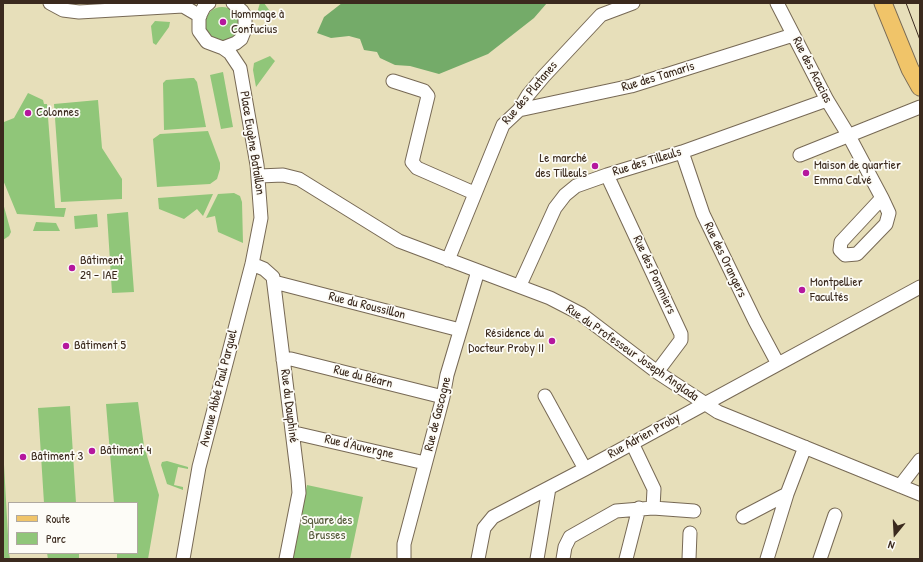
<!DOCTYPE html>
<meta charset="utf-8">
<style>
body{margin:0}
#map{position:relative;width:923px;height:562px;overflow:hidden;background:#e7dfba;font-family:"Patrick Hand",sans-serif}
canvas{display:block}
.frame{position:absolute;inset:0;border:4px solid #3b2a1e;pointer-events:none}
.legend{position:absolute;left:8px;top:502px;width:130px;height:52px;box-sizing:border-box;background:#fdfcf7;border:1px solid #afa8a0;margin:0;padding:5px 7px;list-style:none;font-size:12px;color:#3b2a1e}
.legend li{display:flex;align-items:center;gap:8px;height:20px}
.legend b{width:20px;border:1px solid #afa8a0}
.north{position:absolute;left:875px;top:514px;width:40px;height:40px;-webkit-text-stroke:3px #fdfcf7;paint-order:stroke;rotate:198deg;font-size:11px;font-weight:700;line-height:16px;text-align:center;color:#3b2a1e}
.north::after{content:'';display:block;margin:auto;width:14px;height:18px;background:#3b2a1e;clip-path:polygon(50% 0,100% 100%,50% 72%,0 100%)}
</style>
<div id="map">
<canvas width="923" height="562"></canvas>
<div class="frame"></div>
<ul class="legend">
<li><b style="height:5px;background:#f0c469"></b>Route</li>
<li><b style="height:11px;background:#90c679"></b>Parc</li>
</ul>
<div class="north">N</div>
</div>
<script>
const ctx = document.querySelector('canvas').getContext('2d');
ctx.lineJoin = 'round';
function paint(path, color) { ctx.fillStyle = color; ctx.fill(path, 'evenodd'); }
const poly = rows => new Path2D(rows.map(r => 'M' + r).join(''));
function trace(path, color, width, dash) { ctx.strokeStyle = color; ctx.lineWidth = width; ctx.lineCap = dash ? 'butt' : 'round'; ctx.setLineDash(dash || []); ctx.stroke(path); }
function write(font, color, halo, rows, align = 'center') {
  ctx.font = font + ' "Patrick Hand",sans-serif'; ctx.lineWidth = 3.5; ctx.setLineDash([]); ctx.textBaseline = 'middle'; ctx.strokeStyle = halo; ctx.fillStyle = color; for (const [text, x, y, turn = 0] of rows) {
    ctx.save(); ctx.translate(x, y); ctx.rotate((+turn || 0) * Math.PI / 180); ctx.textAlign = isNaN(turn) ? turn : align; if (halo) ctx.strokeText(text, 0, 0); ctx.fillText(text, 0, 0); ctx.restore();
  }
}
const green = poly([
 [260,3,264,3,272,14,270,19,256,16],
 '205 24a17 17 0 1 1 34 0a17 17 0 1 1-34 0Z',
 [155,21,170,22,169,27,156,45,153,43,151,26],
 [270,56,275,61,256,87,253,70,254,63],
 [223,72,233,127,221,129,210,75],
 [191,78,194,78,197,82,206,127,164,130,163,83,166,80],
 [28,93,43,100,44,104,47,104,55,208,66,208,64,217,17,214,3,180,3,124,4,122,14,118],
 [98,100,102,148,122,179,122,199,61,202,54,104],
 [208,131,220,163,220,169,217,179,210,184,157,187,153,139,160,134],
 [234,193,240,196,242,202,243,243,218,232,215,216,206,218,218,194],
 [213,194,203,216,197,209,184,219,159,209,158,198],
 [3,203,11,232,9,236,3,240],
 [128,212,134,292,112,293,107,214],
 [97,214,98,227,75,229,74,216],
 [36,222,56,223,60,231,33,231],
 [138,402,144,446,159,495,148,559,117,559,117,553,137,553,137,503,114,503,106,404],
 [70,406,76,503,44,503,38,408],
 [3,447,9,553,10,559,3,559],
 [167,461,188,467,188,469,178,467,174,485,183,487,183,490,167,484,161,465,162,462],
 [307,485,363,497,350,559,291,559],
 [47,553,79,553,79,559,48,559]
]);
const forest = poly([
 [342,3,547,3,534,18,488,54,439,74,410,66,395,65,380,58,377,52,364,50,360,39,349,36,331,38,317,33,324,17]
]);
const minor = poly([
 [50,3,63,10,79,12,183,6,200,16],
 [209,3,204,7,199,17,199,31,207,42,223,48,236,43,241,39,245,29,245,16,242,11,233,3],
 [777,3,827,100,849,136,882,198,841,242,840,250,845,255,857,254,886,224,889,213,882,198],
 [393,81,424,91,428,96,412,162,417,168,474,193],
 [519,110,631,86,793,35],
 [682,152,703,214,755,321,778,364],
 [800,155,920,107],
 [607,175,681,334,681,340,657,372],
 [259,176,283,175,299,179,399,241,550,298,581,314,657,372,718,412,920,494],
 [448,260,503,125,519,110,528,95,544,76,601,15,633,3],
 [252,264,264,269,273,277,298,479,299,493,286,559],
 [274,282,460,330],
 [520,285,555,208,565,195,576,186,607,175,682,152,827,100],
 [283,360,291,359,443,397],
 [545,396,585,469],
 [293,435,299,434,425,463],
 [900,486,920,460],
 [653,508,694,511],
 [743,517,787,494],
 [183,559,199,467,252,264,261,218,257,165,240,68,230,53,223,48],
 [404,559,404,544,443,397,447,375,478,271],
 [478,559,484,528,493,517,585,469,920,287],
 [537,559,549,488],
 [563,559,565,547,570,537,616,511,653,508,654,489,632,443],
 [626,559,639,508],
 [689,559,690,533],
 [767,559,787,494,805,447],
 [820,559,835,515]
]);
const major = poly([
 [883,3,910,69,920,87]
]);
const tram = poly([
 [906,3,920,40]
]);
const markers = [
 [223,22,4,"#b5179e"],
 [28,113,4,"#b5179e"],
 [595,166,4,"#b5179e"],
 [806,173,4,"#b5179e"],
 [72,268,4,"#b5179e"],
 [802,290,4,"#b5179e"],
 [552,341,4,"#b5179e"],
 [66,346,4,"#b5179e"],
 [92,451,4,"#b5179e"],
 [23,457,4,"#b5179e"]
];
const poiNames = [
 ["Hommage à",231,15],
 ["Confucius",231,30],
 ["Colonnes",36,113],
 ["Le marché",587,159,"right"],
 ["des Tilleuls",587,174,"right"],
 ["Maison de quartier",814,166],
 ["Emma Calvé",814,181],
 ["Bâtiment",80,261],
 ["29 – IAE",80,276],
 ["Montpellier",810,283],
 ["Facultés",810,298],
 ["Résidence du",544,334,"right"],
 ["Docteur Proby II",544,349,"right"],
 ["Bâtiment 5",74,346],
 ["Bâtiment 4",100,451],
 ["Bâtiment 3",31,457]
];
const streetNames = [
 ["Rue des Acacias",812,70,63],
 ["Rue des Tamaris",658,77,-17],
 ["Rue des Platanes",530,93,-50],
 ["Place Eugène Bataillon",252,143,81],
 ["Rue des Tilleuls",647,162,-17],
 ["Rue des Orangers",725,260,64],
 ["Rue des Pommiers",654,275,65],
 ["Rue du Roussillon",367,306,14],
 ["Rue du Professeur Joseph Anglada",632,353,35],
 ["Rue du Béarn",363,377,14],
 ["Avenue Abbé Paul Parguel",219,388,-76],
 ["Rue du Dauphiné",289,406,83],
 ["Rue de Gascogne",438,414,-76],
 ["Rue Adrien Proby",644,436,-29],
 ["Rue d'Auvergne",359,447,13]
];
const parkNames = [
 ["Square des",327,521],
 ["Brusses",327,536]
];
paint(green, '#90c679');
paint(forest, '#74ab69');
trace(minor, '#776955', 15);
trace(major, '#776955', 19);
trace(minor, '#fff', 13);
trace(major, '#f0c469', 17);
trace(tram, '#3b2a1e', 1);
for (const [x, y, r, color] of markers) { const dot = new Path2D(); dot.arc(x, y, r, 0, 2 * Math.PI); ctx.fillStyle = color; ctx.fill(dot); trace(dot, '#fdfcf7', 1.5); }
write('13px', '#3b2a1e', '#fdfcf7', poiNames, 'left');
write('13px', '#3b2a1e', '#fdfcf7', streetNames);
write('13px', '#545939', '#fdfcf7', parkNames);
</script>
